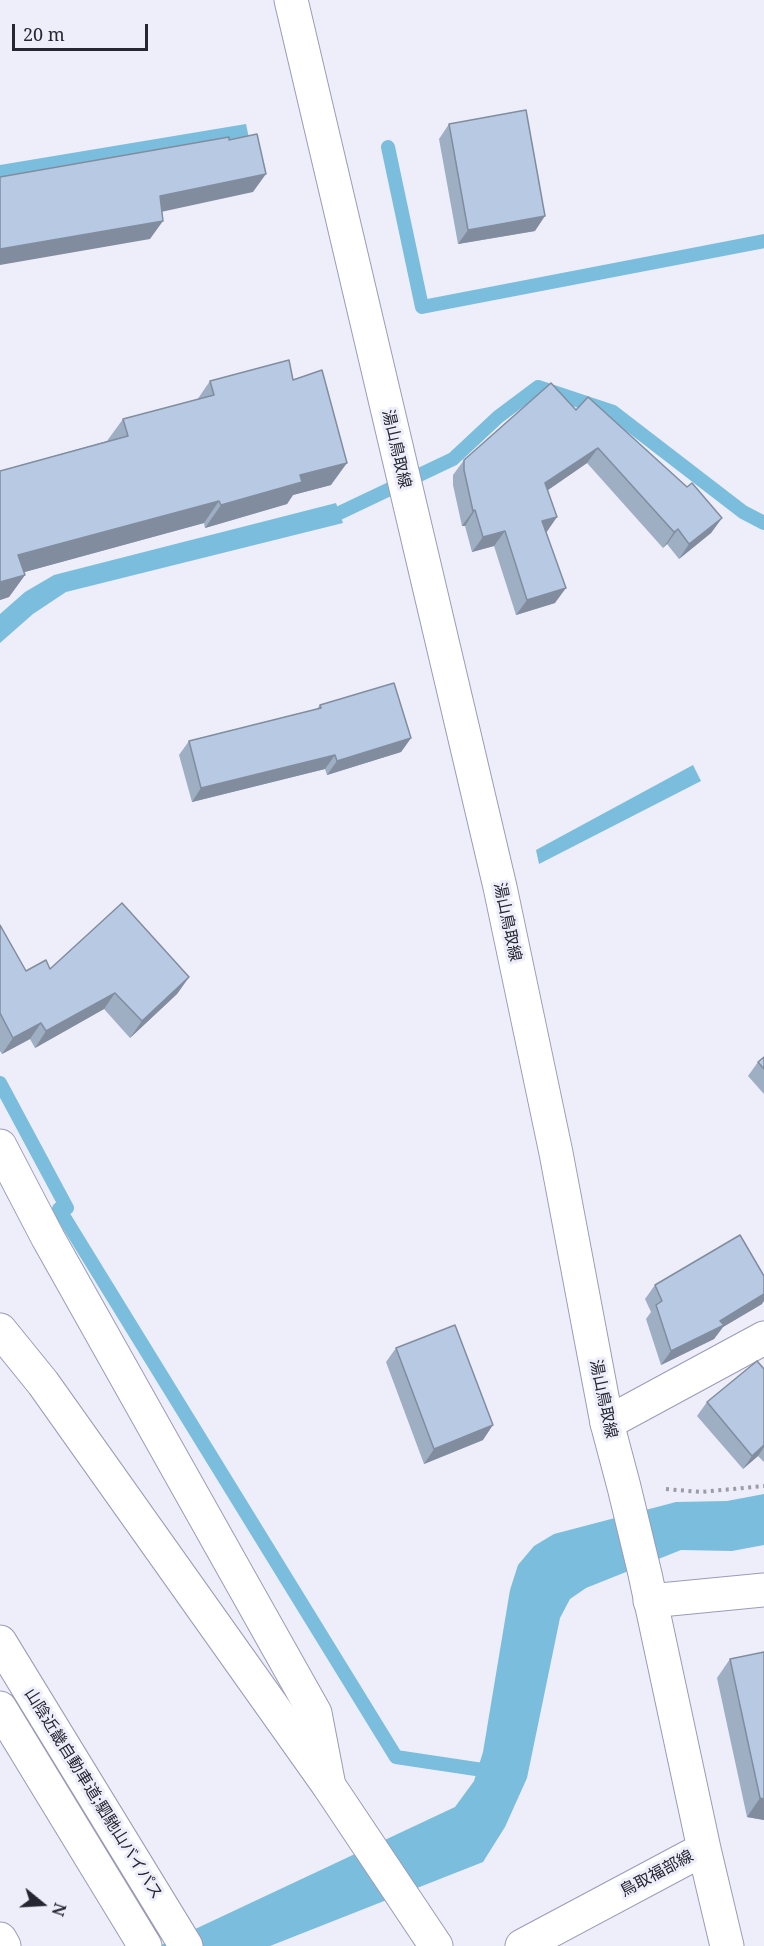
<!DOCTYPE html>
<meta charset="utf-8">
<style>
body{margin:0}
#map{position:relative;width:764px;height:1946px;overflow:hidden;background:#edeefa;font-family:"Noto Serif",serif}
canvas{display:block}
.north{position:absolute;left:12px;top:1874px;width:60px;height:60px;-webkit-text-stroke:4px #edeefa;paint-order:stroke;rotate:108deg;font-size:16px;font-weight:700;line-height:24px;text-align:center;color:#262632}
.north::after{content:'';display:block;margin:auto;width:21px;height:27px;background:#262632;clip-path:polygon(50% 0,100% 100%,50% 72%,0 100%)}
.scale{position:absolute;left:12px;top:24px;width:136px;height:27px;box-sizing:border-box;border:3px solid #262632;border-top:0;padding-left:8px;font-size:18px;line-height:21px;white-space:nowrap;color:#262632;-webkit-text-stroke:4px #edeefa;paint-order:stroke}
</style>
<div id="map">
<canvas width="764" height="1946"></canvas>
<div class="north">N</div>
<div class="scale">20 m</div>
</div>
<script>
const ctx = document.querySelector('canvas').getContext('2d');
ctx.lineJoin = 'round';
function paint(path, color) { ctx.fillStyle = color; ctx.fill(path, 'evenodd'); }
const poly = rows => new Path2D(rows.map(r => 'M' + r).join(''));
function trace(path, color, width, dash) { ctx.strokeStyle = color; ctx.lineWidth = width; ctx.lineCap = dash ? 'butt' : 'round'; ctx.setLineDash(dash || []); ctx.stroke(path); }
function write(font, color, halo, rows, align = 'center') {
  ctx.font = font + ' "Noto Serif","Noto Sans JP",serif'; ctx.lineWidth = 6; ctx.setLineDash([]); ctx.textBaseline = 'middle'; ctx.strokeStyle = halo; ctx.fillStyle = color; for (const [text, x, y, turn = 0] of rows) {
    ctx.save(); ctx.translate(x, y); ctx.rotate((+turn || 0) * Math.PI / 180); ctx.textAlign = isNaN(turn) ? turn : align; if (halo) ctx.strokeText(text, 0, 0); ctx.fillText(text, 0, 0); ctx.restore();
  }
}
const water = poly([
 [246,124,250,143,0,183,0,165],
 [336,503,343,523,66,592,33,614,0,643,0,614,25,592,54,575],
 [693,765,701,781,539,864,536,850],
 [764,1494,764,1545,732,1551,681,1550,586,1588,570,1599,560,1618,527,1778,505,1827,483,1862,270,1946,159,1946,455,1807,474,1781,483,1752,510,1590,518,1565,534,1546,554,1534,676,1502,727,1501]
]);
const stream = poly([
 [388,147,422,307,764,241],
 [323,518,333,516,453,459,498,417,538,387,613,412,743,512,764,523],
 [0,1083,67,1208,59,1209,396,1757,496,1772]
]);
const path = poly([
 [666,1489,701,1492,764,1486]
]);
const minor = poly([
 [0,1146,48,1238,315,1713,329,1786],
 [607,1423,764,1338],
 [650,1601,764,1590]
]);
const major = poly([
 [291,0,500,887,556,1153,607,1423,624,1487,645,1574,704,1849,727,1946],
 [522,1946,704,1849]
]);
const highway = poly([
 [0,1330,43,1383,329,1786,436,1946],
 [0,1642,186,1946],
 [0,1708,145,1946],
 [0,1939,4,1946]
]);
const wall = poly([
 [449,124,535,231,458,244,439,139],
 [293,380,331,485,293,495,287,504,205,528,204,523,24,572,25,575,9,597,0,600,0,471,107,441,123,419,197,400,210,381],
 [576,410,687,487,722,518,711,533,679,559,667,544,663,548,587,463,548,490,546,533,555,603,516,615,494,546,472,552,465,526,462,526,453,485,453,475,464,460],
 [320,705,411,738,401,752,327,775,325,769,192,802,179,755,189,741,316,710],
 [0,925,26,971,50,969,189,977,177,994,130,1038,104,1009,35,1048,30,1039,2,1054,0,1051],
 [764,1057,764,1094,748,1076,758,1062],
 [655,1285,762,1304,723,1327,714,1339,661,1365,646,1319,651,1312,645,1299],
 [396,1348,483,1440,424,1464,386,1362],
 [764,1369,764,1462,758,1456,743,1469,697,1416,707,1402],
 [764,1652,764,1820,747,1817,717,1678,730,1659]
]);
const shadedWall = poly([
 [266,174,253,192,147,215,160,196],
 [545,216,535,231,458,244,468,230],
 [163,221,150,239,0,265,0,249],
 [598,448,587,463,535,499,545,483],
 [347,463,331,485,293,495,287,504,205,528,221,505,300,475],
 [219,501,204,523,3,578,18,555],
 [475,510,465,526,462,526,473,511],
 [557,517,546,533,542,521],
 [722,518,711,533,679,559,689,544],
 [678,529,667,544,663,548,674,532],
 [505,531,494,546,472,552,483,537],
 [25,575,9,597,0,600,0,582],
 [566,588,555,603,516,615,527,600],
 [411,738,401,752,327,775,337,761],
 [335,755,325,769,192,802,201,788],
 [189,977,177,994,130,1038,142,1021],
 [115,993,104,1009,35,1048,46,1031],
 [41,1023,30,1039,2,1054,13,1038],
 [764,1294,764,1301,762,1304,723,1327,714,1339,661,1365,671,1351],
 [493,1425,483,1440,424,1464,434,1449],
 [764,1445,764,1447,758,1456,743,1469,752,1456],
 [760,1798,764,1799,764,1820,747,1817]
]);
const building = poly([
 [526,110,545,216,468,230,449,124,526,110],
 [257,134,266,174,160,196,163,221,0,249,0,177,229,137,229,140,257,134],
 [289,360,293,380,322,370,347,463,300,475,302,482,221,505,219,501,18,555,25,575,0,582,0,471,128,436,123,419,214,395,210,381,289,360],
 [551,383,576,410,588,397,687,487,692,483,722,518,689,544,678,529,674,532,598,448,545,483,557,517,542,521,566,588,527,600,505,531,483,537,475,510,473,511,464,470,464,460,551,383],
 [394,683,411,738,337,761,335,755,201,788,189,741,321,708,320,705,394,683],
 [122,903,189,977,142,1021,115,993,46,1031,41,1023,13,1038,0,1013,0,925,26,971,46,960,50,969,122,903],
 [764,1057,764,1069,758,1062,764,1057],
 [740,1235,764,1276,764,1294,720,1321,724,1325,671,1351,656,1305,662,1301,655,1285,740,1235],
 [455,1325,493,1425,434,1449,396,1348,455,1325],
 [757,1361,764,1369,764,1445,752,1456,707,1402,757,1361],
 [764,1652,764,1799,760,1798,730,1659,764,1652]
]);
const streetNames = [
 ["湯山鳥取線",396,449,77],
 ["湯山鳥取線",507,922,78],
 ["湯山鳥取線",603,1399,78],
 ["山陰近畿自動車道;駟馳山バイパス",93,1794,58],
 ["鳥取福部線",657,1874,-28]
];
paint(water, '#7bbddd');
trace(stream, '#7bbddd', 14);
trace(minor, '#9b9bb8', 35);
trace(major, '#9b9bb8', 35);
trace(highway, '#9b9bb8', 35);
trace(path, '#9b9ca8', 4, [3, 4.5]);
trace(minor, '#fff', 33);
trace(major, '#fff', 33);
trace(highway, '#fff', 33);
paint(wall, '#9eaec3');
paint(shadedWall, '#818d9f');
paint(building, '#b8cae3');
trace(building, '#818d9f', 1.5);
write('16px', '#262632', '#edeefa', streetNames);
</script>
